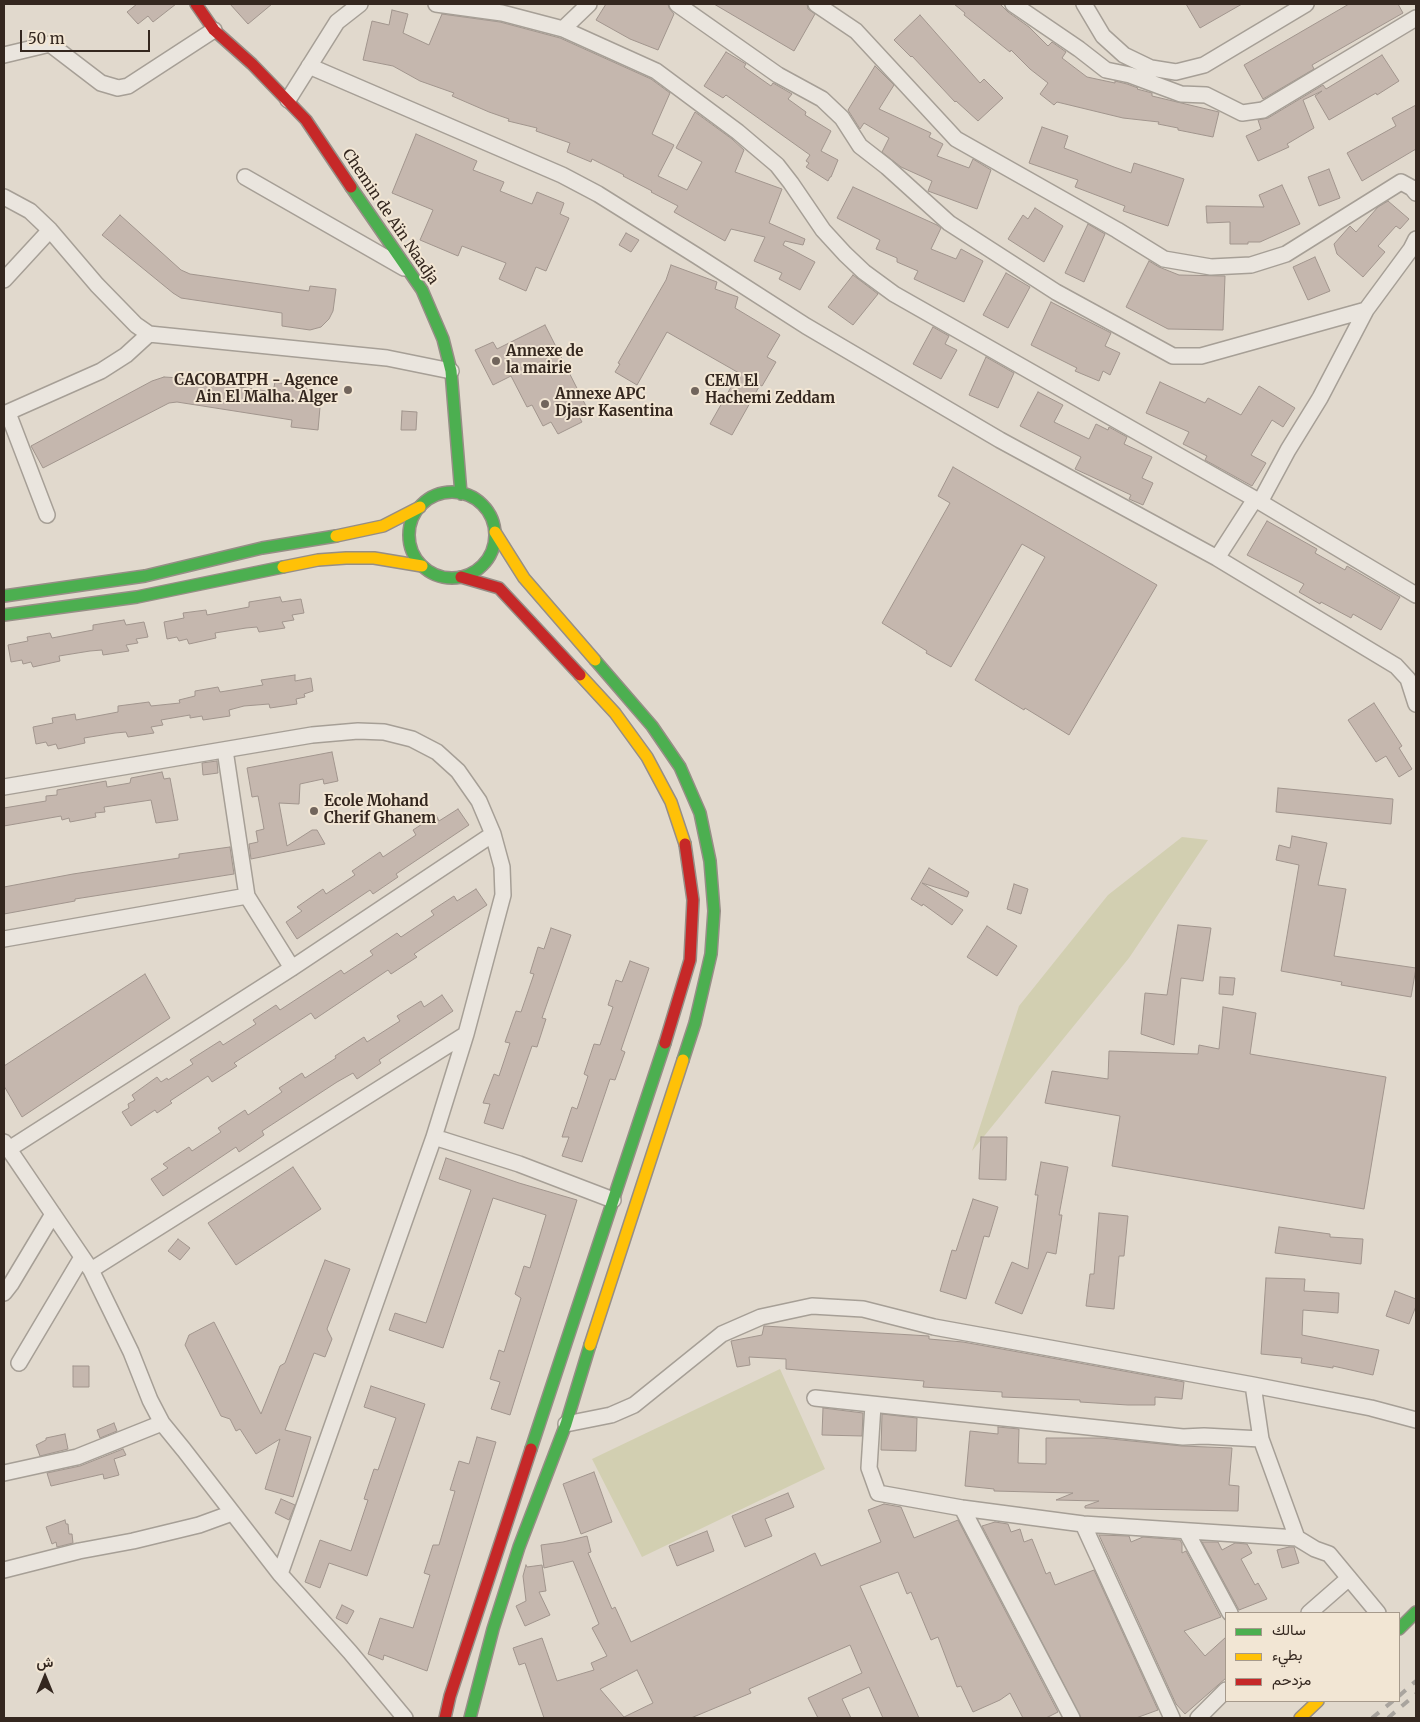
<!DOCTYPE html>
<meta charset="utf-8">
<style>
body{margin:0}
#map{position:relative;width:1420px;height:1722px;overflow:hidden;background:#e1d9cd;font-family:Merriweather,Vazirmatn,serif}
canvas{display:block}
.frame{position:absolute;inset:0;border:5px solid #34271f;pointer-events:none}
.legend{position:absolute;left:1225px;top:1612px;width:175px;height:90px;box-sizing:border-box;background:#f2e6d4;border:1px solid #a69a8c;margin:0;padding:6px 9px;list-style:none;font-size:15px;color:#34271f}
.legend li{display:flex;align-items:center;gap:10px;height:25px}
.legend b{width:25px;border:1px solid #a69a8c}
.north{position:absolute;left:20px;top:1652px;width:50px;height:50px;-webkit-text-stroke:4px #f2e6d4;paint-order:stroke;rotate:0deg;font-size:14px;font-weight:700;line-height:20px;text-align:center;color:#34271f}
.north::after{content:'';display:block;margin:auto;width:18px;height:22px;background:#34271f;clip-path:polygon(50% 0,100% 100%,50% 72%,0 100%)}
.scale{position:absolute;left:20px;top:30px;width:130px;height:22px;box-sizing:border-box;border:2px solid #34271f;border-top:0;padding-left:6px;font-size:15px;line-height:18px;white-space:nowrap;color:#34271f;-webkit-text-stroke:4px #f2e6d4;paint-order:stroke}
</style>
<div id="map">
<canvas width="1420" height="1722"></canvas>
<div class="frame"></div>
<ul class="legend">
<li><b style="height:6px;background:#4caf50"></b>سالك</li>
<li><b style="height:6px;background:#ffc107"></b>بطيء</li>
<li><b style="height:6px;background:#c62828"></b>مزدحم</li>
</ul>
<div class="north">ش</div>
<div class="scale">50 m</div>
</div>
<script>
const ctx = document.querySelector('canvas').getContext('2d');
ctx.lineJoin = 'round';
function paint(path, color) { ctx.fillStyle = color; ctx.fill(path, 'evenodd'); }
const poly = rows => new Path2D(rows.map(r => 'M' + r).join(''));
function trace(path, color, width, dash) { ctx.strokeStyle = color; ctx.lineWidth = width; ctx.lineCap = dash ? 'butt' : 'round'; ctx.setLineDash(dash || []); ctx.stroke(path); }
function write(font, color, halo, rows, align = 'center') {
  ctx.font = font + ' Merriweather,serif'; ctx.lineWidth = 4; ctx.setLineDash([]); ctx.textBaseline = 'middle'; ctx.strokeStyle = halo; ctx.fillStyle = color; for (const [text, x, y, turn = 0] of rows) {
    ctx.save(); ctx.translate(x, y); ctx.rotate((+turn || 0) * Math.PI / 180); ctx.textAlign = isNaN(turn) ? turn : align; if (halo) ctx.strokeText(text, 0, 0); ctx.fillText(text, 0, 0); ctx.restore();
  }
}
const green = poly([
 [1182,837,1208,840,1129,958,972,1151,1019,1006,1108,895],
 [780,1369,825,1469,642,1557,592,1459]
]);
const building = poly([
 [137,4,176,4,153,22,148,16,138,24,127,12,137,4],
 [230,4,272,4,248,24,230,4],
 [606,4,668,4,669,8,674,14,658,50,630,39,596,20,606,4],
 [714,4,807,4,808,9,815,14,794,51,714,4],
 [954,4,1000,4,1008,12,1029,27,1048,46,1052,42,1066,52,1062,58,1087,77,1115,83,1115,81,1127,84,1138,88,1137,89,1152,93,1152,96,1219,112,1213,137,1178,130,1178,128,1158,124,1159,122,1123,118,1057,102,1054,105,1040,94,1048,83,1030,69,1011,50,1010,52,964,15,965,13,954,4],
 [1186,4,1242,4,1200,28,1186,4],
 [1349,4,1398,4,1403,13,1312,65,1314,69,1263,99,1244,65,1349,4],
 [392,10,408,14,403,33,429,45,442,14,500,22,560,38,651,79,670,93,652,134,674,145,658,176,687,190,702,162,676,148,695,112,732,139,744,150,735,172,782,189,769,223,805,239,803,245,785,241,783,245,815,262,800,290,779,279,782,273,754,261,765,237,731,229,725,241,674,212,678,206,651,192,652,191,623,176,624,175,592,159,591,162,567,152,570,143,536,131,537,128,508,121,509,119,489,112,452,96,454,93,420,81,393,66,363,60,372,21,389,25,392,10],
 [920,15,980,83,984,79,1003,98,978,121,956,101,955,102,912,56,911,57,894,40,920,15],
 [726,52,746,64,744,67,771,86,773,83,792,94,788,99,806,112,805,115,831,131,821,151,838,160,831,177,830,177,828,181,806,167,809,163,806,161,810,155,726,95,723,98,704,86,726,52],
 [1382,55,1399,81,1377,95,1376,93,1329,120,1315,96,1322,91,1303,100,1314,128,1287,144,1289,147,1258,161,1246,136,1261,129,1258,120,1268,118,1323,85,1326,89,1382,55],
 [875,66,894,85,879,109,931,133,929,137,943,144,937,156,969,168,973,159,991,170,977,209,928,191,932,181,901,167,882,152,889,138,864,123,860,129,848,110,875,66],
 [1416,105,1416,149,1362,181,1347,153,1396,126,1392,118,1416,105],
 [1042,127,1068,136,1064,148,1114,167,1131,173,1134,163,1184,179,1168,226,1123,211,1125,206,1075,187,1078,180,1029,163,1042,127],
 [416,134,477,161,473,170,504,182,500,191,532,204,537,192,564,203,560,214,569,218,546,271,536,267,526,291,499,279,506,263,462,246,458,256,420,240,433,210,392,193,416,134],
 [1329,169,1340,198,1319,206,1308,177,1329,169],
 [1282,185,1300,224,1260,242,1248,242,1248,244,1230,244,1230,222,1207,223,1206,206,1264,207,1259,195,1282,185],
 [853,187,937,225,941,228,931,249,956,259,961,249,983,261,964,302,914,279,918,271,897,262,897,258,876,249,880,240,837,218,853,187],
 [1388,201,1409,219,1400,229,1396,226,1378,246,1385,252,1363,277,1337,254,1334,244,1350,226,1356,232,1378,207,1388,201],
 [1035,208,1063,226,1044,262,1008,239,1023,215,1028,219,1035,208],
 [120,215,181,270,190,274,309,291,310,286,336,289,333,311,329,319,321,327,310,330,282,326,282,313,181,298,173,293,102,235,120,215],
 [1088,224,1105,234,1084,282,1065,273,1088,224],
 [626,233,639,240,631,252,619,245,626,233],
 [1315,257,1330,291,1308,300,1293,267,1315,257],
 [1149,261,1159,267,1179,275,1225,276,1223,330,1168,329,1126,307,1149,261],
 [671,265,717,282,715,289,738,297,735,308,780,335,767,357,776,362,762,386,760,385,732,435,710,424,739,373,667,332,637,385,615,372,620,364,618,363,666,280,671,265],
 [1006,273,1030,287,1008,328,983,315,1006,273],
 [853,275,878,294,853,325,828,307,853,275],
 [1051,302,1111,333,1105,346,1120,353,1110,375,1103,371,1099,381,1075,371,1077,368,1031,345,1051,302],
 [545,325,588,410,578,415,582,422,558,434,551,422,543,426,532,405,527,407,511,376,493,385,475,350,493,342,497,349,545,325],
 [933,327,949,336,945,344,957,350,941,379,913,364,933,327],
 [986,357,1014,373,998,408,969,395,986,357],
 [164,377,180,378,273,392,275,382,306,388,315,395,320,407,318,430,291,427,292,420,177,402,169,403,43,468,31,446,152,381,164,377],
 [1160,382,1205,403,1208,398,1241,415,1259,386,1295,408,1283,427,1272,420,1251,455,1266,463,1252,486,1205,460,1207,456,1183,444,1189,432,1146,413,1160,382],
 [1038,392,1063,405,1054,422,1089,439,1096,424,1108,430,1109,427,1127,437,1124,444,1152,457,1142,478,1153,483,1143,505,1129,499,1131,495,1075,469,1081,457,1020,426,1038,392],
 [402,411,417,412,416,430,401,430,402,411],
 [953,467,1157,585,1069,735,1025,708,1024,710,975,680,1045,557,1022,544,951,667,926,653,927,651,882,623,950,503,938,496,953,467],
 [1267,521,1317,549,1315,553,1345,570,1347,566,1400,597,1381,630,1353,614,1351,618,1321,602,1320,604,1299,592,1304,584,1247,555,1267,521],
 [280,597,282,602,301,599,304,613,292,615,294,620,282,622,285,628,259,632,257,627,246,628,215,633,216,638,189,644,187,639,179,641,177,637,167,639,164,622,184,618,183,613,206,610,207,615,249,607,249,602,280,597],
 [124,620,126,625,144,622,148,637,136,639,138,643,126,645,129,651,103,655,102,650,90,651,59,656,60,661,33,667,31,662,23,664,22,660,11,662,8,645,28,641,27,637,50,633,52,638,93,630,93,625,124,620],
 [295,675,295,681,311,678,313,691,304,694,305,697,296,699,297,704,270,708,269,704,244,706,229,710,230,716,203,720,202,716,190,718,190,715,161,720,163,725,151,727,154,733,128,737,126,732,115,733,84,738,85,743,58,749,56,744,48,746,46,742,36,744,33,727,53,723,52,718,75,714,76,720,118,712,118,706,149,702,151,706,180,703,179,700,195,696,195,691,218,687,220,692,263,685,261,680,295,675],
 [1374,703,1402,746,1399,748,1412,769,1399,777,1386,756,1376,762,1348,720,1374,703],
 [332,752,338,781,324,784,323,779,300,784,299,804,279,803,287,846,312,830,317,830,325,844,251,859,249,844,258,842,256,831,264,829,258,796,252,797,247,768,332,752],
 [217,761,218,773,203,775,202,763,217,761],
 [162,772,164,779,170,778,178,820,156,823,151,800,104,807,105,812,95,813,96,817,70,822,69,818,62,820,61,816,4,826,4,808,46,801,46,796,57,795,57,790,106,781,107,787,130,783,131,778,162,772],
 [1278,788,1393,799,1391,824,1276,812,1278,788],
 [458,809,469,825,396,874,398,877,373,894,370,890,297,939,286,922,302,911,297,907,323,889,326,894,355,875,352,871,380,852,383,857,416,835,413,830,436,815,439,821,458,809],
 [1292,836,1327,843,1318,885,1346,889,1334,956,1416,968,1411,997,1341,985,1342,982,1281,971,1299,865,1276,860,1279,845,1290,848,1292,836],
 [230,847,234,874,75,899,75,901,4,914,4,887,73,874,179,858,179,854,230,847],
 [929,868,969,892,967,897,922,883,963,910,952,925,923,904,922,906,911,899,929,868],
 [1014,884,1028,889,1021,914,1007,909,1014,884],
 [476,889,487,905,414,954,417,957,391,974,388,970,315,1019,311,1013,234,1063,237,1066,212,1082,208,1076,170,1101,172,1103,157,1113,155,1110,131,1126,122,1112,129,1108,128,1104,135,1100,132,1095,157,1077,161,1082,167,1078,168,1080,193,1064,190,1060,220,1041,223,1045,256,1024,253,1020,276,1005,280,1010,341,970,344,974,373,955,370,951,397,933,401,937,434,915,431,911,454,896,457,901,476,889],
 [1178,925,1211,928,1203,981,1181,978,1174,1045,1141,1034,1145,993,1167,995,1178,925],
 [987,926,1017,946,997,976,967,957,987,926],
 [551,928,571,935,542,1018,546,1019,537,1047,532,1046,503,1129,484,1123,490,1104,483,1103,494,1074,499,1076,510,1043,505,1042,516,1011,521,1012,534,974,530,973,538,947,544,949,551,928],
 [630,961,649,968,621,1050,625,1052,615,1080,610,1079,582,1162,562,1156,569,1137,562,1137,572,1107,577,1109,588,1076,584,1074,594,1044,600,1045,613,1007,608,1005,616,980,622,982,630,961],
 [145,974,170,1018,22,1117,4,1086,4,1066,145,974],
 [1220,977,1235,978,1233,995,1219,994,1220,977],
 [442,995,453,1011,379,1060,381,1063,357,1079,353,1073,337,1082,262,1131,264,1135,239,1152,236,1147,163,1196,151,1179,168,1168,163,1164,189,1147,192,1151,221,1132,218,1128,245,1110,248,1115,282,1092,279,1088,302,1073,305,1078,336,1058,335,1056,364,1037,367,1042,400,1021,397,1016,421,1001,424,1007,442,995],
 [1223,1007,1256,1013,1250,1054,1386,1077,1364,1209,1112,1166,1120,1116,1045,1103,1052,1071,1108,1079,1109,1051,1198,1054,1199,1045,1219,1049,1223,1007],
 [981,1137,1007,1137,1006,1180,979,1179,981,1137],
 [446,1158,519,1183,577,1200,510,1415,491,1409,500,1382,490,1379,499,1350,504,1352,521,1298,515,1294,524,1266,530,1268,546,1215,493,1198,443,1348,389,1330,395,1313,426,1323,471,1190,439,1179,446,1158],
 [1041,1162,1068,1167,1059,1215,1062,1215,1056,1254,1047,1252,1022,1314,995,1303,1012,1262,1028,1269,1038,1195,1035,1195,1041,1162],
 [293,1167,321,1209,236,1265,208,1223,293,1167],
 [973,1199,998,1207,989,1237,984,1236,966,1299,940,1291,952,1250,956,1251,973,1199],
 [1099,1213,1128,1216,1124,1256,1119,1256,1114,1309,1086,1306,1090,1274,1094,1274,1099,1213],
 [1279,1227,1330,1234,1330,1237,1363,1239,1361,1264,1275,1253,1279,1227],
 [178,1239,190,1248,180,1260,168,1251,178,1239],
 [325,1260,350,1269,327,1329,332,1339,325,1357,314,1353,285,1430,311,1437,293,1497,265,1489,280,1439,256,1454,240,1429,236,1431,230,1419,221,1416,185,1345,189,1335,214,1322,261,1414,280,1366,285,1363,325,1260],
 [1266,1278,1305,1279,1304,1291,1339,1293,1338,1313,1303,1310,1302,1335,1379,1350,1373,1375,1333,1366,1333,1368,1301,1363,1302,1358,1261,1354,1266,1278],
 [1395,1291,1416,1299,1416,1306,1409,1324,1386,1316,1395,1291],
 [764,1326,929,1336,929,1339,963,1342,1184,1382,1182,1399,1155,1397,1155,1405,1128,1405,1080,1402,1080,1400,1002,1397,1002,1392,923,1387,924,1381,786,1369,786,1359,749,1357,750,1365,737,1367,731,1341,762,1335,764,1326],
 [73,1366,89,1366,89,1387,73,1387,73,1366],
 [371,1386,425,1404,367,1576,329,1563,320,1588,305,1582,320,1540,351,1551,368,1500,364,1499,374,1469,378,1470,396,1418,364,1407,371,1386],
 [823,1408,863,1413,862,1436,822,1435,823,1408],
 [882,1414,917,1418,916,1451,881,1450,882,1414],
 [114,1423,117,1431,100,1438,97,1430,114,1423],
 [998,1427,1019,1429,1018,1463,1046,1464,1046,1438,1101,1438,1182,1446,1232,1448,1229,1485,1239,1486,1238,1511,1085,1508,1085,1506,1099,1501,1056,1500,1073,1493,994,1491,994,1489,965,1486,970,1431,998,1434,998,1427],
 [65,1434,68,1449,40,1456,36,1445,46,1440,46,1438,65,1434],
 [477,1437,496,1442,427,1671,384,1655,383,1660,368,1654,380,1618,413,1628,430,1575,424,1573,433,1545,439,1545,455,1491,450,1490,459,1461,469,1464,477,1437],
 [123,1449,126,1455,114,1459,119,1475,104,1479,103,1474,51,1486,47,1473,80,1466,123,1449],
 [594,1472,612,1522,581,1534,563,1484,594,1472],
 [788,1493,794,1507,765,1519,772,1536,745,1547,732,1516,788,1493],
 [281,1499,295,1505,289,1520,275,1513,281,1499],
 [884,1504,901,1507,914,1538,958,1520,1058,1712,1046,1718,1023,1718,1010,1693,1000,1700,973,1712,961,1686,957,1687,938,1637,931,1640,911,1592,907,1594,898,1572,860,1586,919,1718,883,1718,869,1687,842,1699,851,1718,818,1718,808,1698,862,1673,850,1645,749,1689,751,1693,691,1718,544,1718,525,1663,519,1665,513,1648,542,1638,557,1681,594,1670,591,1663,607,1656,592,1628,599,1624,573,1561,544,1568,541,1545,563,1542,587,1536,591,1552,588,1553,612,1609,615,1607,631,1642,815,1553,821,1566,881,1542,868,1510,884,1504],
 [637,1670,653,1703,624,1717,600,1689,637,1670],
 [65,1520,66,1524,68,1524,69,1534,72,1534,73,1543,57,1547,56,1542,52,1544,46,1527,65,1520],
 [995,1522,1008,1524,1011,1532,1020,1529,1024,1542,1032,1539,1046,1574,1050,1572,1055,1585,1094,1570,1158,1710,1136,1718,1081,1718,982,1526,995,1522],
 [707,1531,714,1551,677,1566,669,1546,707,1531],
 [1099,1535,1129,1536,1131,1542,1143,1537,1180,1540,1182,1544,1182,1553,1186,1551,1221,1617,1184,1631,1205,1656,1226,1637,1226,1678,1185,1714,1176,1704,1099,1535],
 [1202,1542,1218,1542,1222,1550,1235,1543,1247,1544,1252,1553,1241,1559,1255,1585,1258,1583,1267,1599,1239,1610,1202,1542],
 [1289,1547,1294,1547,1299,1563,1282,1568,1277,1550,1289,1547],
 [526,1565,527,1567,542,1565,546,1591,539,1592,550,1615,525,1626,516,1606,526,1601,523,1576,526,1565],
 [342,1605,354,1611,347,1624,336,1618,342,1605]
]);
const street = poly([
 [436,4,502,13,563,29,656,71,738,132,777,165,791,183,823,230,845,254,864,272,894,294,1255,499,1416,595],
 [677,4,778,75,822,99,842,118,860,146,887,167,949,223,1056,292,1173,356,1201,356,1366,310],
 [816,4,856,31,956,139,1117,230,1164,259,1211,267,1251,265,1286,254,1401,182,1412,188,1416,193],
 [1013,4,1079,49,1106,70,1130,75,1181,94,1206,95,1242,113,1263,110,1416,18],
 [1084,4,1103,36,1124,55,1151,68,1176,72,1204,65,1306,4],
 [563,29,589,4],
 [4,55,50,44,101,83,118,88,128,86,214,30],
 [309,66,562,175,598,194,697,256,806,326,1000,440,1217,558,1396,666,1408,679,1416,704],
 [288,100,337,22,360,4],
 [245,177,404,268],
 [4,197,30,211,50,230,97,285,136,325,149,334,387,358,451,371],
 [4,280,50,230],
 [8,413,47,515],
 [4,414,101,371,126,355,149,334],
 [1260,502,1288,450,1320,398,1366,310,1411,249,1416,239],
 [1217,558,1255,499],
 [225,750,247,896,292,968],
 [4,787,312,735,358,731,384,732,412,739,437,752,458,771,479,801,493,834,502,867,503,895,466,1034,434,1137,519,1164,613,1200],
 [4,939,247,896],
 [4,1142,91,1270,131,1352,150,1400,162,1423,184,1450,280,1574,350,1652,405,1718],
 [9,1149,292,968,493,834],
 [91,1270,466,1034],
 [4,1293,11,1284,53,1214],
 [19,1363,82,1257],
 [1253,1385,1261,1439,1297,1538],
 [815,1398,1183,1437,1204,1436,1261,1439],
 [873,1405,869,1468,878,1493,962,1508,1083,1524,1297,1538,1315,1549,1329,1554,1378,1613],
 [566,1424,611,1415,634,1405,722,1334,761,1317,812,1306,863,1309,934,1327,1253,1385,1371,1408,1416,1420],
 [4,1473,77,1457,162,1423],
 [962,1508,1072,1718],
 [1083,1524,1172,1718],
 [1186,1531,1230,1613],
 [4,1570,79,1551,133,1541,199,1525,232,1513],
 [280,1574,434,1137],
 [1309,1613,1349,1578],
 [1198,1718,1226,1690]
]);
const fast = poly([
 [351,187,422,290,443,339,451,371,461,494],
 '409 535a43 43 0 1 1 86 0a43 43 0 1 1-86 0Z',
 [4,596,145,576,262,548,336,536],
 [4,615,137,597,283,567],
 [595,660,652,726,680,767,700,813,710,861,714,911,711,954,695,1023,683,1060],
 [531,1449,665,1043],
 [1399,1629,1416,1612],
 [470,1718,493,1629,519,1547,566,1424,590,1345]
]);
const slow = poly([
 [495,532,524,578,595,660],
 [336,536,383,526,420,507],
 [283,567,318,560,346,558,374,558,422,566],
 [580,675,615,713,647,757,671,802,685,844],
 [590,1345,683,1060],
 [1300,1718,1318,1701]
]);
const jam = poly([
 [196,4,214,30,252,64,306,120,351,187],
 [461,577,499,588,580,675],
 [665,1043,690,960,693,900,685,844],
 [445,1718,450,1696,531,1449]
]);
const rail = poly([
 [1399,1696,1416,1681],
 [1372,1718,1393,1701],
 [1388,1718,1416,1694]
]);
const markers = [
 [496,361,5,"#71655c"],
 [348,390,5,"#71655c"],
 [695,391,5,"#71655c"],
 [545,404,5,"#71655c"],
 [314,811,5,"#71655c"]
];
const streetNames = [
 ["Chemin de Aïn Naadja",390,217,56]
];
const poiNames = [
 ["Annexe de",506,352],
 ["la mairie",506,369],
 ["CACOBATPH - Agence",338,381,"right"],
 ["Ain El Malha. Alger",338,398,"right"],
 ["CEM El",705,382],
 ["Hachemi Zeddam",705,399],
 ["Annexe APC",555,395],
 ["Djasr Kasentina",555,412],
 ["Ecole Mohand",324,802],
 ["Cherif Ghanem",324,819]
];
paint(green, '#d2cfb1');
paint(building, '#c5b7ae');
trace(building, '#a1958d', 1);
trace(street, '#a69f96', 18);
trace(fast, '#968e86', 14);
trace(slow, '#968e86', 14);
trace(jam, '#968e86', 14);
trace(street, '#eae5de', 15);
trace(fast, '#4caf50', 11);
trace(slow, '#ffc107', 11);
trace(jam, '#c62828', 11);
trace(rail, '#a9a49e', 4, [9, 9]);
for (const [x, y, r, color] of markers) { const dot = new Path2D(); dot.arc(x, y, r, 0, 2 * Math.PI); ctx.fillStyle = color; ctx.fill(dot); trace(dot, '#f2e6d4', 2); }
write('15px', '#34271f', '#f2e6d4', streetNames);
write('bold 15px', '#34271f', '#f2e6d4', poiNames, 'left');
</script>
